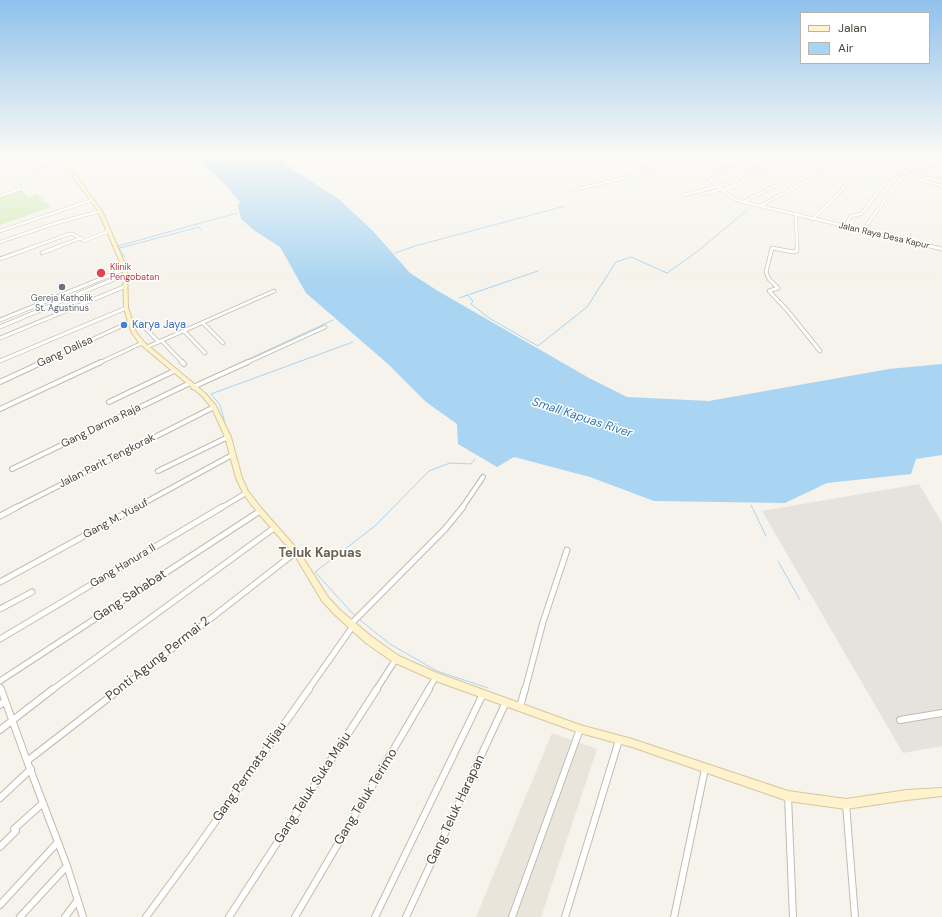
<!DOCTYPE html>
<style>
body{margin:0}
#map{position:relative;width:942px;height:917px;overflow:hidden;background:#f6f3ec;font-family:"DM Sans",sans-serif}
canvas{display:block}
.legend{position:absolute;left:800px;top:12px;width:130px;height:52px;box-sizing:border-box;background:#fff;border:1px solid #b7b4b0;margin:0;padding:5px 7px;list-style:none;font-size:12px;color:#4b4439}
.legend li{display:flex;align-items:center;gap:8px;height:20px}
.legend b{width:20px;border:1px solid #b7b4b0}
</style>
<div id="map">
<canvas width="942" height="917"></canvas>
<ul class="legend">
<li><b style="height:5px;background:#fff3cd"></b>Jalan</li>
<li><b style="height:11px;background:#a9d4f2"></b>Air</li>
</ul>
</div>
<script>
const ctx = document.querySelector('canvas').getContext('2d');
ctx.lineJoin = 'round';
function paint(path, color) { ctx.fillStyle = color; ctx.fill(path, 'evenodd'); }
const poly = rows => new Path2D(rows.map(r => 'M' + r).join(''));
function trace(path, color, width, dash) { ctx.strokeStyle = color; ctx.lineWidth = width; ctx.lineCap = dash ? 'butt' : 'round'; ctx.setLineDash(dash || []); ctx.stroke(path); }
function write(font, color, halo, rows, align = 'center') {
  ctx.font = font + ' "DM Sans",sans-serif'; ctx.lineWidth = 3; ctx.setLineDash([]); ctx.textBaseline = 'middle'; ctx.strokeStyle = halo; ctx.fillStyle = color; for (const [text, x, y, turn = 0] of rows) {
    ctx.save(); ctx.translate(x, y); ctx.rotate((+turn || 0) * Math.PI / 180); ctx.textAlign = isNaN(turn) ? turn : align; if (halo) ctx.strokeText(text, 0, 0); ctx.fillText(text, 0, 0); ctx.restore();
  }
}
const residential = poly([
 [552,733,597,749,541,917,476,917]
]);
const industrial = poly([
 [919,484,942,523,942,746,903,753,762,511]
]);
const green = poly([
 [20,189,29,197,36,194,52,207,0,225,0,197]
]);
const water = poly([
 [191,154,277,154,291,168,340,200,373,231,410,273,438,291,589,378,627,397,709,401,889,369,942,364,942,455,916,459,911,474,827,483,785,503,654,501,590,477,514,457,497,467,458,444,457,424,426,402,388,364,306,293,280,247,255,231,241,219,238,206,240,202,220,179]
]);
const stream = poly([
 [285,161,296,158],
 [120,248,199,227,202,231],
 [121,251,118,246,237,213],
 [122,253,124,256],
 [395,253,415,246,565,206],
 [467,295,473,301,471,304,489,318,538,346,587,307,616,262,631,257,667,273,698,251,747,210],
 [459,298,538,271],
 [212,376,333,320],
 [225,423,220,405,211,394,353,342],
 [751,505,766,536],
 [778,561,800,600],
 [354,615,315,572,375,526,429,471,450,463,471,464,475,459],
 [360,620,390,644,437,671,488,688]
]);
const minorFar4 = poly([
 [292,154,297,158,312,154],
 [678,154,733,198,739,201,934,247],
 [904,154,926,164],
 [545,155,549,154],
 [911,157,919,154],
 [297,158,310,168,331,178],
 [0,159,15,154],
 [685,159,700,154],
 [579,161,596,154],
 [59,163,89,154],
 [557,163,579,154],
 [0,165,29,154],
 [643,166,680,156],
 [693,166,721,154],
 [701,172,716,165],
 [940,176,942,175],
 [18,177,59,163],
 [707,177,753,154],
 [710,179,735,168],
 [942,181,929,178,920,180,942,186],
 [574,190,688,162],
 [723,191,754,177,797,154],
 [703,194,722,189],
 [684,195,727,184,784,154],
 [0,196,20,189,1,171,46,155],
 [743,202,777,185],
 [760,206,827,170],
 [796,215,797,247],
 [812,219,833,200,857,172],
 [845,226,851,216,861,214,891,176,926,164],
 [863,230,901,178,933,169],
 [0,231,92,200],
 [0,242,53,224,100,211],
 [33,247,69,234,73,234,84,241,109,231],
 [57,247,81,238]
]);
const minorFar3 = poly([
 [797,246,797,251,793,252,772,248,766,272,769,279,778,288,769,291,787,310,820,351],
 [930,246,942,249],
 [42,253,60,246],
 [0,259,36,246],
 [0,320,125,269],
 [140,323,159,342],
 [203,323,223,343],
 [0,327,126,274],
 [184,331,205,353],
 [0,338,126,286],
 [162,341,183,363],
 [147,347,274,291],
 [0,361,126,308],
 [41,363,130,322],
 [99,363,142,343],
 [246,363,325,327]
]);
const minorFar2 = poly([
 [182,362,184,364],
 [0,382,43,362],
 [193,387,248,362],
 [109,402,174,371],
 [0,409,101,362],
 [12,469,190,383],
 [158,471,228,437],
 [15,508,214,407],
 [135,508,232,455],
 [221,508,246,493],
 [462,508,483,477]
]);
const minorFar1 = poly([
 [0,516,17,507],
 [0,582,137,507],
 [0,609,32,592],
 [351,624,445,529,463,507],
 [0,639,222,507],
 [0,681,260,511],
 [0,687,1,690],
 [52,690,274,528],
 [119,690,296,552],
 [308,690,353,626],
 [376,690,396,659],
 [428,690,436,677],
 [525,690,543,622,567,550]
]);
const minor = poly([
 [1,689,27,761],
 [0,705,5,701],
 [520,707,525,689],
 [900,720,942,713],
 [0,730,53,689],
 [788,796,793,917],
 [0,798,31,769],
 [846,804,855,917],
 [0,847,16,831,14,829,43,803],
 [0,905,58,842],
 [20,917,67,866],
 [65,917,77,901],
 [83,917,67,866,27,761,120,689],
 [146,917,196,849,309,689],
 [229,917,377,689],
 [295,917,429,689],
 [375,917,483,694],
 [406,917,506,702],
 [512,917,580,729],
 [565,917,619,740],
 [674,917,705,769]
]);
const secondary = poly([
 [42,154,46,154,74,173,102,211,127,269,128,308,136,332,144,342,206,394,216,406,231,437,242,478,248,491,262,509,298,550,328,597,341,611,372,637,399,656,437,673,580,725,632,739,788,791,846,799,907,790,942,788,942,796,907,800,846,809,788,801,632,747,580,733,436,681,393,662,366,643,335,615,322,601,294,554,258,513,244,495,236,478,225,437,212,408,202,396,140,344,132,333,128,322,124,308,123,269,98,211,72,175,42,154]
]);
const markers = [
 [101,273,5,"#e0444e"],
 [62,287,4,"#6b7280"],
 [124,325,4,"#3f7fe0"]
];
const farStreetnames = [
 ["Jalan Raya Desa Kapur",884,236,13]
];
const farHealthnames = [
 ["Klinik",110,268],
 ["Pengobatan",110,278]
];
const farWorshipnames = [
 ["Gereja Katholik",62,299],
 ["St. Agustinus",62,309]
];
const shopNames = [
 ["Karya Jaya",132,325]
];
const streetNames = [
 ["Gang Dalisa",65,352,-25],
 ["Gang Darma Raja",101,426,-26],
 ["Jalan Parit Tengkorak",107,461,-27],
 ["Gang M. Yusuf",116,519,-28],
 ["Gang Hanura II",123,566,-31]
];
const waterNames = [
 ["Small Kapuas River",582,418,18]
];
const quarterNames = [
 ["Teluk Kapuas",320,554]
];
const nearStreetnames = [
 ["Gang Sahabat",130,596,-33],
 ["Ponti Agung Permai 2",158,659,-38],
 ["Gang Permata Hijau",250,772,-55],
 ["Gang Teluk Suka Maju",313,788,-57],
 ["Gang Teluk Terimo",366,797,-59],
 ["Gang Teluk Harapan",456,810,-65]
];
paint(residential, '#eae5da');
paint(industrial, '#e6e2dd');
paint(green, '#d2eab5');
paint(water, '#a9d4f2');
trace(stream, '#a9d4f2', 1);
trace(minorFar4, '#c2bbae', 3.5);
trace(minorFar3, '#c2bbae', 4.5);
trace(minorFar2, '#c2bbae', 6);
trace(minorFar1, '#c2bbae', 7);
trace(minor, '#c2bbae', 8);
trace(secondary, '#d6c79b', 2);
trace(minorFar4, '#fff', 2.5);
trace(minorFar3, '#fff', 3);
trace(minorFar2, '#fff', 4);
trace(minorFar1, '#fff', 5);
trace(minor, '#fff', 6);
paint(secondary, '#fff3cd');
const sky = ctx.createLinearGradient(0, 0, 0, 282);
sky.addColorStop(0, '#8fc1ec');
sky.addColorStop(0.55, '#fbfaf6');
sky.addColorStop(1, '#fbfaf600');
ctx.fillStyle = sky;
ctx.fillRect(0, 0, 942, 282);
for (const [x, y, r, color] of markers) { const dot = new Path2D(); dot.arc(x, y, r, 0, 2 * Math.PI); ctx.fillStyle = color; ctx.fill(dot); trace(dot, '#fff', 1.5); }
write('9px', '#4b4439', '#fff', farStreetnames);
write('9px', '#be3a42', '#fff', farHealthnames, 'left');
write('9px', '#5b616d', '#fff', farWorshipnames);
write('11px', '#366cbe', '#fff', shopNames, 'left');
write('11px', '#4b4439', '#fff', streetNames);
write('italic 12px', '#2e7ab2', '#fff', waterNames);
write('bold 13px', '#6e6250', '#fff', quarterNames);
write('13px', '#4b4439', '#fff', nearStreetnames);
</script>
